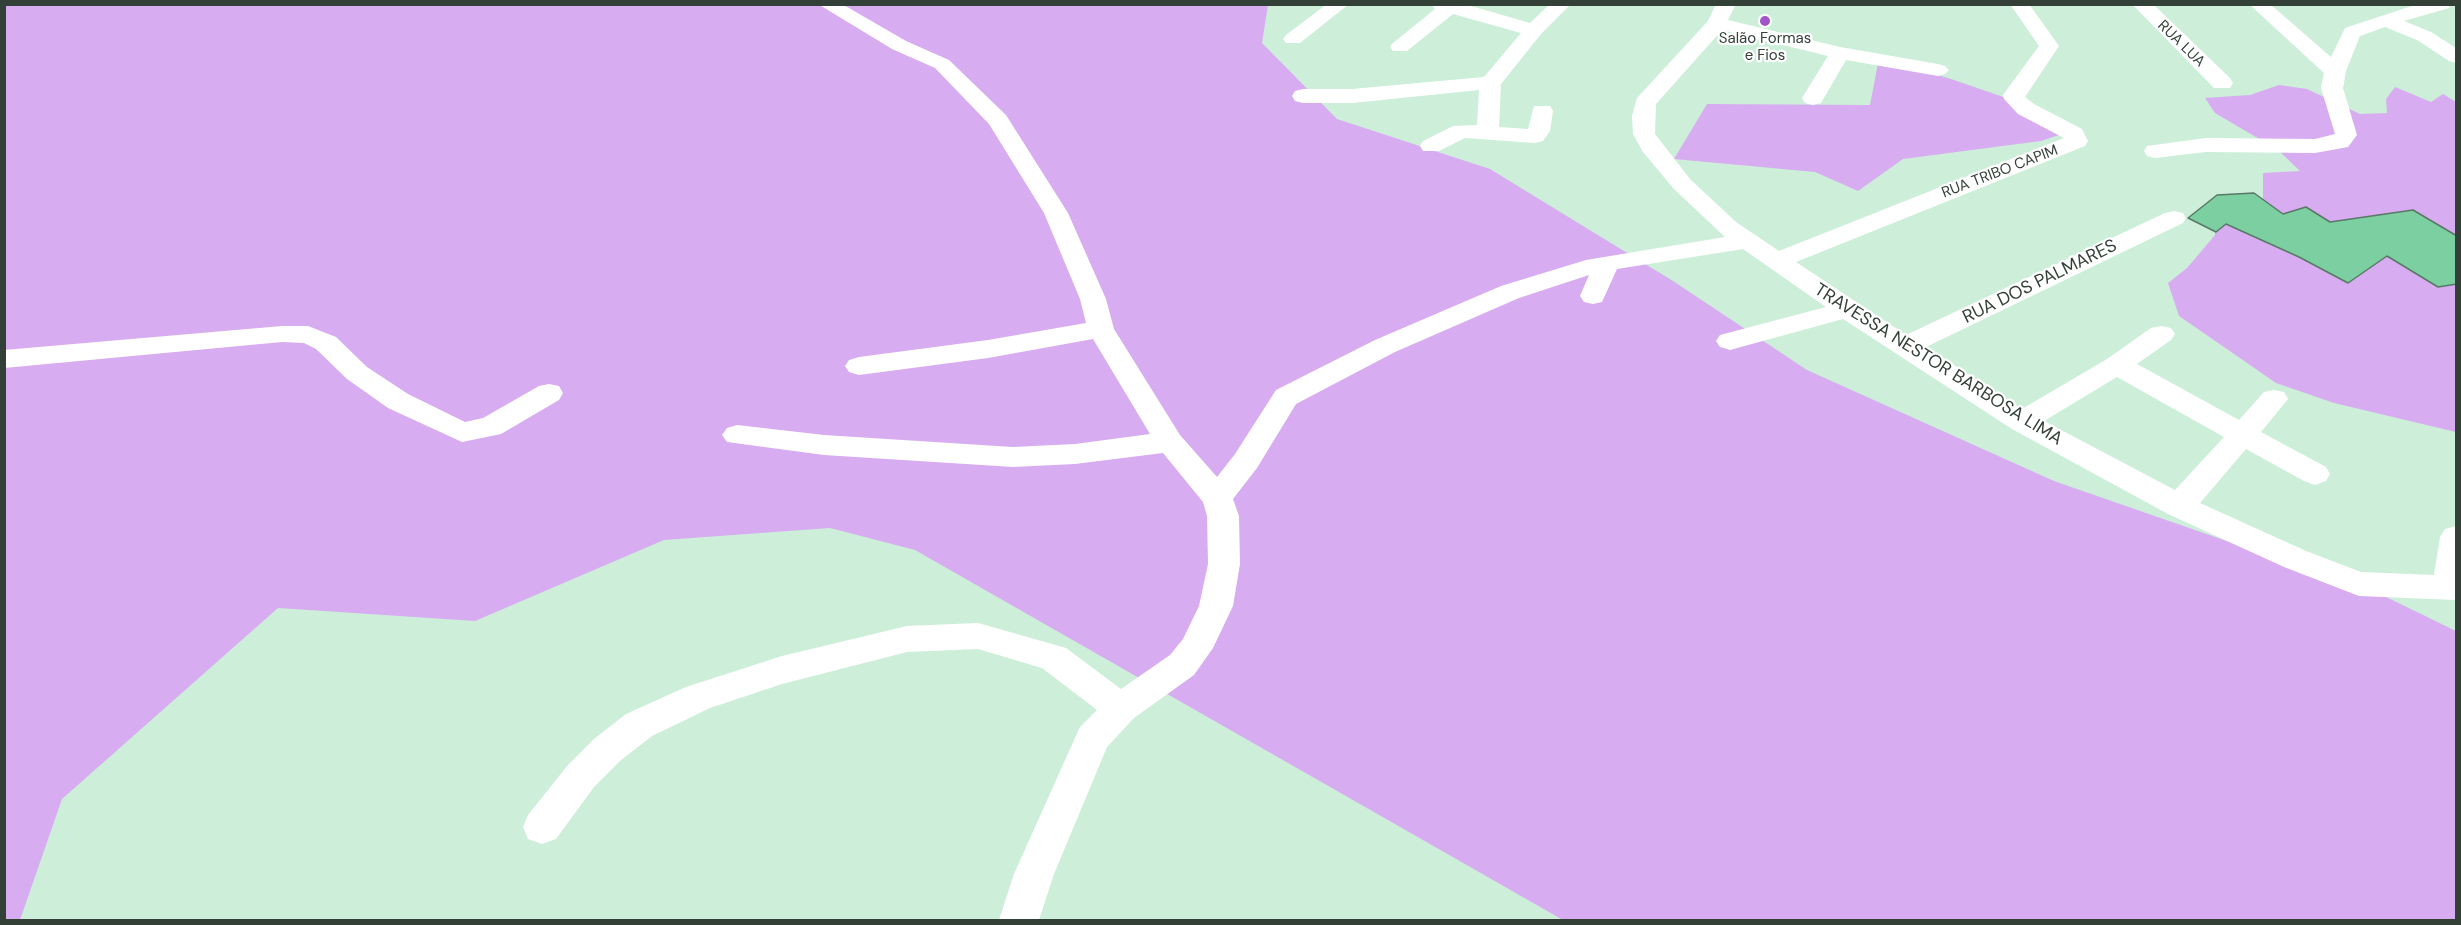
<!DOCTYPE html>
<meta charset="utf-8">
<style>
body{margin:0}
#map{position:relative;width:2461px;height:925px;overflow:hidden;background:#cdefda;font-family:"DM Sans",sans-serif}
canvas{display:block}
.frame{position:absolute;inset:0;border:6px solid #334038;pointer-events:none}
</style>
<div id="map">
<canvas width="2461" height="925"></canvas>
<div class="frame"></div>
</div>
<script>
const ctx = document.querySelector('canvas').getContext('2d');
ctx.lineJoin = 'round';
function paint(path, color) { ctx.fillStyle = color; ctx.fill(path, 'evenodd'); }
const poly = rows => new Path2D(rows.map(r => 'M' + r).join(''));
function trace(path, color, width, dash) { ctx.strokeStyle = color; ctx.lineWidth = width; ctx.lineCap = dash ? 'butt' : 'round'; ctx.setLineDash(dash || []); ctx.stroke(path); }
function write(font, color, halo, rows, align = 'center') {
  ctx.font = font + ' "DM Sans",sans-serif'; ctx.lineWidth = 4.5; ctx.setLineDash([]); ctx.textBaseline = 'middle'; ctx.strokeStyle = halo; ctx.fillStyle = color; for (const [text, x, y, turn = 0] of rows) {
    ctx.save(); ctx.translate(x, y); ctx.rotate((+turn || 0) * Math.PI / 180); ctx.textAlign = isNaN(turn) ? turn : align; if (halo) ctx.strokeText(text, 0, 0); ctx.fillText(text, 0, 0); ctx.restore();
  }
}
const green = poly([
 [5,5,1268,5,1262,43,1337,119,1490,169,1673,281,1807,370,2054,481,2382,595,2456,631,2456,919,1563,920,915,550,830,528,664,540,475,621,278,608,62,799,20,920,5,920],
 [1879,58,1951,79,2018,102,2071,131,2041,141,1903,159,1858,191,1815,172,1674,159,1707,104,1870,105],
 [2279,85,2307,89,2360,114,2387,113,2386,99,2395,87,2431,102,2443,94,2456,102,2456,432,2334,403,2276,383,2179,316,2168,283,2187,268,2215,235,2214,207,2263,213,2263,173,2300,171,2278,150,2215,113,2205,98,2250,95]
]);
const building = poly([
 [2254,193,2283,214,2306,207,2330,222,2413,210,2457,236,2457,284,2438,287,2387,256,2348,283,2299,257,2226,224,2216,232,2188,218,2217,195,2254,193]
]);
const street = poly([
 [818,4,842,4,906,41,949,60,1006,115,1068,213,1106,299,1114,329,1180,435,1217,477,1235,454,1276,390,1375,340,1501,286,1586,260,1725,237,1674,189,1643,152,1633,134,1632,116,1637,98,1708,21,1716,4,1736,4,1728,20,1840,47,1938,64,1945,66,1949,70,1945,74,1938,76,1846,60,1821,103,1813,105,1805,103,1802,98,1828,56,1722,30,1656,104,1655,134,1690,179,1736,222,1779,251,2064,138,2018,114,2004,99,2003,95,2039,46,2010,4,2029,4,2059,46,2025,97,2034,104,2082,129,2088,141,2085,146,1796,262,1906,335,2165,213,2174,211,2183,213,2186,218,2183,223,1926,347,2022,409,2107,359,2151,328,2161,326,2171,328,2175,334,2171,340,2137,364,2239,420,2264,392,2274,390,2284,392,2288,399,2261,432,2326,467,2330,474,2326,481,2315,485,2304,481,2246,449,2200,503,2306,551,2361,572,2434,575,2440,537,2445,529,2456,526,2456,600,2359,596,2284,567,2168,514,2012,429,1843,319,1730,350,1720,347,1716,341,1720,335,1826,307,1743,249,1617,269,1602,302,1593,304,1584,302,1580,296,1589,275,1519,298,1395,352,1296,404,1257,468,1233,499,1239,516,1240,564,1233,606,1213,648,1194,675,1134,718,1107,747,1054,874,1039,920,999,920,1014,874,1075,738,1080,727,1097,710,1042,668,978,649,907,652,782,684,710,708,652,736,620,761,594,787,556,839,542,844,528,839,523,827,528,815,568,765,594,739,626,714,686,687,782,656,907,626,978,623,1066,648,1121,689,1170,655,1183,639,1199,606,1208,564,1207,516,1203,502,1163,453,1075,464,1013,467,824,455,727,442,722,435,727,428,737,425,824,435,1013,447,1075,444,1150,434,1093,339,988,358,859,375,849,372,845,366,849,360,859,357,988,340,1086,323,1080,299,1044,213,989,124,935,68,892,49,818,4],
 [2117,377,2224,437,2175,490,2044,421,2117,377],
 [1327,4,1349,4,1300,43,1286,43,1283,39,1286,35,1327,4],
 [1431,4,1464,4,1530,23,1550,4,1571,4,1541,34,1501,84,1499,127,1528,129,1534,106,1550,106,1553,111,1550,131,1543,141,1535,143,1465,138,1439,151,1423,151,1420,146,1423,141,1453,126,1477,125,1479,90,1352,103,1303,103,1295,101,1292,96,1295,91,1303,89,1352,89,1484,77,1521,33,1453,14,1407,51,1393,51,1390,47,1393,43,1435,9,1431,4],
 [2132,4,2153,4,2230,78,2233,83,2230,88,2214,88,2132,4],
 [2249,4,2270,4,2331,57,2345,28,2418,4,2451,4,2449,8,2404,21,2431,32,2456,48,2456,63,2449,61,2417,40,2385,27,2360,36,2346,71,2343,88,2357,135,2348,147,2315,153,2206,152,2155,158,2147,156,2144,151,2147,146,2206,138,2315,139,2335,134,2321,88,2324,73,2249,4],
 [282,326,308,326,336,337,367,367,408,394,465,422,483,418,539,386,549,384,559,386,563,393,559,400,501,434,462,442,388,408,347,379,316,349,304,343,282,342,4,368,4,350,282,326]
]);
const markers = [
 [1765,21,6,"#a155c7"]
];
const farPoinames = [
 ["Salão Formas",1765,39],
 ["e Fios",1765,56]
];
const farStreetnames = [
 ["RUA LUA",2181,44,44],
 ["RUA TRIBO CAPIM",2000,172,-21]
];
const streetNames = [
 ["RUA DOS PALMARES",2040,282,-26],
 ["TRAVESSA NESTOR BARBOSA LIMA",1938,365,32]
];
paint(green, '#d7acf1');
paint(building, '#7bcfa1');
trace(building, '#597866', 1.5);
paint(street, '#fff');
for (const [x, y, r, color] of markers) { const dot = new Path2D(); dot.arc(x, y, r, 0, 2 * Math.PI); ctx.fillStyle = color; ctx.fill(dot); trace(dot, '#fff', 2); }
write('15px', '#334038', '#fff', farPoinames);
write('15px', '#334038', '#fff', farStreetnames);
write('18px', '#334038', '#fff', streetNames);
</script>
